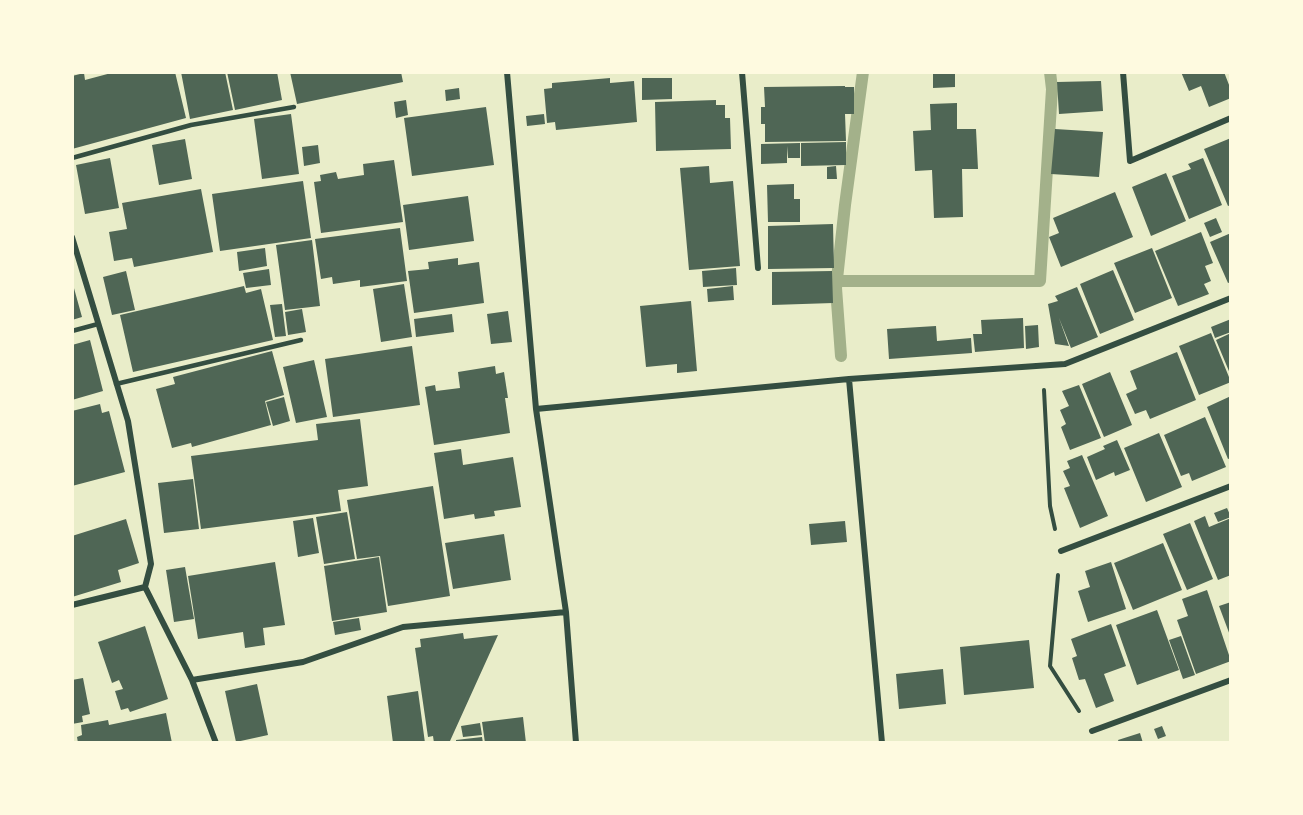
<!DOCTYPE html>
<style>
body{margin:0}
#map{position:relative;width:1303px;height:815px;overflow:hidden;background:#e9edc9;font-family:"Playfair Display",serif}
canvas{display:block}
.frame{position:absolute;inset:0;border:74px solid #fefae0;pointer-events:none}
</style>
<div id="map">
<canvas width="1303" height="815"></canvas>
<div class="frame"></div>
</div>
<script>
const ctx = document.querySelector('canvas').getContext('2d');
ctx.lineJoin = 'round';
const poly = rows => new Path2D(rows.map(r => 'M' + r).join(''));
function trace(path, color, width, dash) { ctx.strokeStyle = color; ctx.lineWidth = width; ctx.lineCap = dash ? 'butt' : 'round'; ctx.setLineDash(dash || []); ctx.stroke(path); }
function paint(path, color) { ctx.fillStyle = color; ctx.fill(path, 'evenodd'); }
const stream = poly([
 [837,281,1040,281,1052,89,1050,72],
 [841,356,836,288,845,205,863,72]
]);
const building = poly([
 [115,72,138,72,139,73,175,72,186,118,72,149,72,76,84,73,85,80],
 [181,72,225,72,233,110,190,119],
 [227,72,277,72,282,100,235,110],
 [290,72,401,72,403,82,297,104],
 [933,72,955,72,955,87,933,88],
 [1181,72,1224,72,1231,90,1231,98,1209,107,1201,86,1189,91],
 [610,78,610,83,634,81,637,122,556,130,555,122,547,123,544,89,552,88,552,83],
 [642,78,672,78,672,99,642,100],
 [1101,81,1103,111,1059,114,1057,82],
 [845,86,845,87,854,87,854,114,845,114,846,141,765,142,765,124,761,124,761,107,765,107,764,87],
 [459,88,460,99,446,101,445,90],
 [406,100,408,115,396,118,394,102],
 [716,100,716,105,725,105,725,118,730,118,731,149,656,151,655,102],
 [957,103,957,129,976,129,978,169,962,169,963,217,934,218,932,170,915,171,913,131,931,130,930,104],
 [486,107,494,165,412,176,404,118],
 [291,114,299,174,262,179,254,119],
 [544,114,545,124,527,126,526,116],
 [1055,129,1103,132,1099,177,1051,174],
 [1231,138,1231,205,1228,206,1204,149],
 [185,139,192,179,159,185,152,145],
 [846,142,846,165,801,166,801,143],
 [800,143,800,158,788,158,787,146,787,163,761,164,761,144],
 [318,145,320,163,304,166,302,147],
 [110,158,119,208,85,214,76,165],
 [1203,158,1222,205,1189,219,1172,176,1191,169,1188,164],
 [394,160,403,222,321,233,314,182,321,181,320,175,336,172,338,179,364,175,363,164],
 [709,166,710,183,733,181,740,266,689,270,680,168],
 [836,166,837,179,827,179,827,167],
 [1166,173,1186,221,1151,236,1132,187],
 [303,181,311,238,220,251,212,194],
 [794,184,794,199,800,199,800,222,768,222,767,185],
 [201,189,213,252,134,267,132,258,114,261,109,232,127,229,122,203],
 [1115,192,1133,237,1061,267,1049,237,1059,233,1053,218],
 [468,196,474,241,409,250,403,205],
 [1216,218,1222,232,1210,237,1204,223],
 [833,224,834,268,768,269,768,226],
 [400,228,407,281,360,287,360,280,333,284,332,277,321,279,315,239],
 [1201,232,1213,263,1205,266,1211,281,1204,284,1209,294,1178,306,1155,251],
 [1231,233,1231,282,1228,283,1210,242],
 [312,240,320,306,285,310,276,245],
 [265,248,267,266,239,271,237,252],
 [1152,248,1172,298,1135,313,1114,263],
 [458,258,458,265,479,262,484,303,414,313,408,271,429,269,428,262],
 [736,268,737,285,703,287,702,271],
 [269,269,271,285,246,288,243,273],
 [1113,270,1134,320,1100,334,1080,284],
 [126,271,135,310,112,315,103,277],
 [832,271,833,303,772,305,772,272],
 [72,281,82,317,72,320],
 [404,284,412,337,381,342,373,289],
 [244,286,246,293,261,289,273,340,133,372,120,315],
 [733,286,734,300,708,302,707,289],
 [1077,287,1098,337,1071,348,1059,318,1069,346,1055,344,1048,304,1058,301,1055,296],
 [691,301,697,371,677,373,677,364,646,367,640,306],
 [282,304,286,336,275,337,270,305],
 [302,309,306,332,288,335,285,312],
 [508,311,512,342,491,344,487,314],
 [452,314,454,332,416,337,414,319],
 [1023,318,1024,348,975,352,973,334,982,334,981,320],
 [1231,319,1231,332,1215,338,1211,327],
 [1038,325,1039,347,1026,349,1025,326],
 [936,326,937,341,971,338,972,353,889,359,887,329],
 [1211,333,1231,382,1199,395,1179,346],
 [1231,333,1231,376,1216,340],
 [90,340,103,391,72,400,72,345],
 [412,346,420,405,333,417,325,359],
 [272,351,284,395,265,401,271,425,192,447,191,443,172,448,156,389,175,384,173,377],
 [1177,352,1196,400,1150,419,1146,410,1135,414,1126,394,1137,389,1130,371],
 [314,360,327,417,296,423,283,367],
 [495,366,496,374,504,372,508,398,505,398,510,433,434,445,425,387,435,385,436,391,460,388,458,372],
 [1110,372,1132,425,1104,437,1082,384],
 [1079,385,1101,438,1070,450,1061,427,1066,424,1060,410,1069,406,1062,391],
 [1231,396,1231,458,1228,459,1207,407],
 [284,397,290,421,273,426,266,402],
 [100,404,102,413,109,411,125,472,72,486,72,411],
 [1205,417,1226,467,1192,481,1189,473,1181,476,1164,435],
 [360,419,368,486,338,490,341,511,201,529,191,456,318,440,316,424],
 [1159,433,1182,487,1146,502,1124,448],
 [1117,440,1130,470,1115,476,1114,472,1096,480,1087,457,1105,449,1103,446],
 [461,449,463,465,513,457,521,507,494,511,495,516,475,519,474,514,444,519,434,453],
 [1082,455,1108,516,1080,528,1064,488,1070,486,1063,471,1070,468,1067,461],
 [193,479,199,529,164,533,158,483],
 [433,486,450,596,388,606,380,556,357,559,347,500],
 [1227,508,1231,517,1218,522,1214,513],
 [347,512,355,559,324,564,316,517],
 [1205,516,1209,527,1231,518,1231,575,1218,580,1194,521],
 [313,518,319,553,298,557,293,521],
 [126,519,139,563,118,570,121,582,72,597,72,536],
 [845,521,847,542,811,545,809,524],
 [1190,523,1213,579,1187,590,1163,534],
 [504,534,511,580,453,589,445,543],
 [1163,543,1182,590,1133,610,1114,563],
 [379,557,387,612,332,621,324,566],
 [275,562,285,625,263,628,265,645,245,648,243,632,198,639,188,576],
 [1111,562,1126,609,1088,622,1078,591,1090,587,1085,571],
 [185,567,194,619,174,622,166,570],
 [1207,590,1231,661,1196,674,1177,620,1188,616,1182,599],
 [1231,602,1231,638,1219,606],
 [1157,610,1179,670,1137,685,1116,625],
 [359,618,361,630,335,635,333,622],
 [1111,624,1126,666,1104,674,1114,701,1096,708,1085,679,1079,680,1072,658,1077,656,1071,639],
 [145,626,168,699,130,712,128,708,121,710,115,691,123,689,119,680,112,683,98,642],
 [463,633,464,639,498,635,450,741,434,743,433,736,428,737,415,648,421,647,420,639],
 [1181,636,1195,675,1183,679,1169,640],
 [1029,640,1034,688,964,695,960,647],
 [943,669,946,704,899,709,896,674],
 [83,678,90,714,82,716,83,722,72,724,72,680],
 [257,684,268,735,236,742,225,691],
 [418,691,425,743,393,743,387,696],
 [166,713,172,743,78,743,77,737,82,735,81,725,108,720,109,725],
 [523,717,526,743,485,743,482,722],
 [480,723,482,735,463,737,461,726],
 [1162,726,1166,736,1158,739,1154,729],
 [1140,733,1143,743,1119,743,1118,740],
 [482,737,483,743,456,743,456,740]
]);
const path = poly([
 [1044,390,1050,506,1055,529],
 [1058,575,1050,666,1079,711]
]);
const service = poly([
 [72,158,191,125,294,107],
 [72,331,98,324],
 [116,384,301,340]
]);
const minor = poly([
 [507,72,536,409,566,612,576,743],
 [742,72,758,268],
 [1123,72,1130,161,1231,118],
 [72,237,128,421,151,564,145,587,192,680,216,743],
 [849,379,1065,364,1231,298],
 [536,409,849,379,882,743],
 [1061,551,1231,486],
 [72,605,145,587],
 [192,680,303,662,403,627,566,612],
 [1092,731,1231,680]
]);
trace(stream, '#a3b18a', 12);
paint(building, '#4f6655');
trace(path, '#344e41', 4);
trace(service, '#344e41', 4.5);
trace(minor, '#344e41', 6);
</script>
